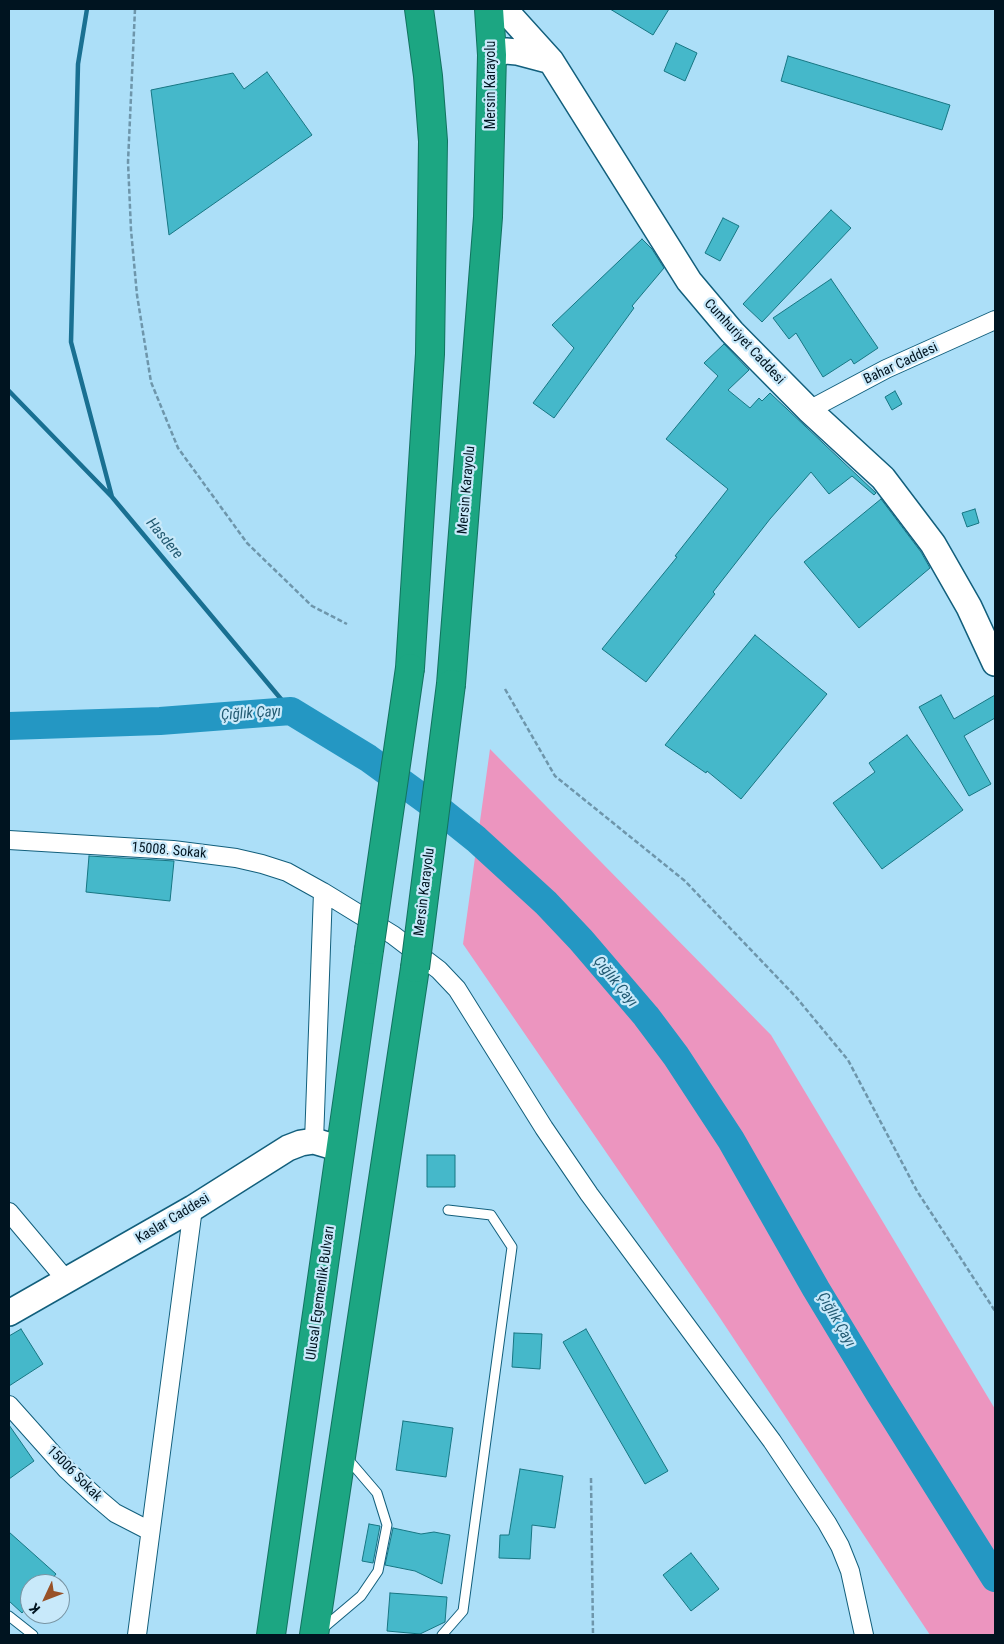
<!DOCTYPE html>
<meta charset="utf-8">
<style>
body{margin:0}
#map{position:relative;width:1004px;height:1644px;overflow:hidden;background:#acdff8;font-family:"Roboto Condensed",sans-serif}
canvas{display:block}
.frame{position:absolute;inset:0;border:10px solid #001420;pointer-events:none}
.north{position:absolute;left:20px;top:1574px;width:50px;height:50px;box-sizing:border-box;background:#c8e9fa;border:1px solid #7894a3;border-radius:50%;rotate:227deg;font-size:14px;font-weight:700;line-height:20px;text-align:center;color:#001420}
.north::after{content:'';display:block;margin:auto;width:18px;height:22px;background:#985228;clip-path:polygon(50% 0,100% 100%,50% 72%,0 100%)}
</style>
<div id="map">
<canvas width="1004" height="1644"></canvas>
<div class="frame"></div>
<div class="north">K</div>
</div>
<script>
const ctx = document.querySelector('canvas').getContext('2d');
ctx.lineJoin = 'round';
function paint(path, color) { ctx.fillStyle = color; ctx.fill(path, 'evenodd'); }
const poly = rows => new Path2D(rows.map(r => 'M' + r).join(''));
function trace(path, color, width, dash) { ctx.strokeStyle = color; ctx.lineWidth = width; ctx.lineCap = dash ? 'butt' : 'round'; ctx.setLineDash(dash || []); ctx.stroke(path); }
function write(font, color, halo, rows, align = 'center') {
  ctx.font = font + ' "Roboto Condensed",sans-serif'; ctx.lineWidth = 4.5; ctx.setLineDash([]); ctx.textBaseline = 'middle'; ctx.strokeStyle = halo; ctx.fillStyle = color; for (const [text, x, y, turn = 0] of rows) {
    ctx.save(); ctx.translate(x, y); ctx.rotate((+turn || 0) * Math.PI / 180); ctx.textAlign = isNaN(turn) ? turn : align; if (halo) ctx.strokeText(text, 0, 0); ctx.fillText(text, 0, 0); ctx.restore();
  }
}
const green = poly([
 [490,749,771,1035,995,1409,995,1635,930,1635,720,1318,463,944]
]);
const stream = poly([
 [87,9,78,64,71,342,112,497],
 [9,391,112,497,291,711]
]);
const river = poly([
 [9,726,160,721,291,711,368,758,441,811,476,839,546,903,581,940,646,1016,676,1056,731,1140,816,1289,879,1393,995,1578]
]);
const building = poly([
 [610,9,669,9,653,35,610,9],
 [676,43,697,53,685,81,664,71,676,43],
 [788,56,950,105,942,130,781,81,788,56],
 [267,72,312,135,169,235,151,90,233,73,244,89,267,72],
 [831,210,851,228,762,322,743,304,831,210],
 [723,218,739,226,720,261,705,253,723,218],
 [642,239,652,249,664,268,632,306,634,308,554,418,533,403,574,348,552,325,642,239],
 [831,279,878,348,854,364,851,359,823,377,796,333,789,339,773,318,831,279],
 [724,344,749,370,728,390,750,408,759,398,762,401,770,393,876,493,874,495,852,476,829,494,811,472,770,519,713,592,715,594,646,682,602,649,677,557,675,556,728,489,666,439,718,376,704,363,724,344],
 [895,391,902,404,892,410,885,397,895,391],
 [881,499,921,552,930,568,859,628,804,562,881,499],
 [975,509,979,523,967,527,962,513,975,509],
 [755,635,827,694,741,799,707,771,706,773,665,745,755,635],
 [941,695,954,719,995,695,995,718,964,736,991,784,969,796,919,707,941,695],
 [907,735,963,810,882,869,833,803,875,772,869,763,907,735],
 [89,856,174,861,170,901,86,892,89,856],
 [427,1155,455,1155,455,1187,427,1187,427,1155],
 [21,1329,43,1364,9,1386,9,1336,21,1329],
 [586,1329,668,1471,645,1484,563,1342,586,1329],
 [514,1333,542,1334,540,1369,512,1367,514,1333],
 [403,1421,453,1428,446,1477,396,1470,403,1421],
 [9,1425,34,1461,9,1479,9,1425],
 [520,1469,563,1476,555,1528,532,1525,530,1559,499,1558,500,1535,509,1535,520,1469],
 [369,1524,380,1526,373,1563,362,1561,369,1524],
 [393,1528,421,1534,434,1532,450,1535,442,1584,415,1571,385,1565,393,1528],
 [9,1532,56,1574,48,1584,30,1584,30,1604,22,1613,9,1601,9,1532],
 [691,1553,719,1589,691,1611,663,1575,691,1553],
 [390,1593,447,1597,445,1622,420,1634,387,1631,390,1593]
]);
const path = poly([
 [135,9,128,162,131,230,137,295,151,382,178,448,247,543,312,606,347,624],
 [505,689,555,776,685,881,796,997,848,1060,917,1191,995,1311],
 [591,1478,593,1635]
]);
const lane = poly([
 [9,1616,33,1635],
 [322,1629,361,1596,378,1571,387,1525,377,1493,347,1458],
 [442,1635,463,1611,512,1247,491,1215,448,1210]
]);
const street = poly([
 [809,410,886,369,995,320],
 [9,840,173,850,236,858,262,864,287,872,323,892,393,935,439,970,457,989,544,1128,589,1194,772,1441,827,1523,840,1546,850,1571,864,1635],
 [314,1141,323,892],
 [9,1212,67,1281],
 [9,1405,67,1470,95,1496,115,1513,150,1531],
 [137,1635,193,1208]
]);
const secondary = poly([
 [504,9,551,61,689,281,732,332,809,410,883,478,933,544,969,607,995,663],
 [492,55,506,51,517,52,551,61],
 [9,1313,193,1208,288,1148,301,1143,314,1141,341,1149]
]);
const highway = poly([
 [410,668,430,354,433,141,428,76,419,9],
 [451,684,488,217,492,55,489,9],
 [271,1635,369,950],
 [314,1635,415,968]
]);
const highwayBridge = poly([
 [369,950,410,668],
 [415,968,451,684]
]);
const streetNames = [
 ["Mersin Karayolu",491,85,-90],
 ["Cumhuriyet Caddesi",744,342,47],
 ["Bahar Caddesi",901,364,-25],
 ["Mersin Karayolu",467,490,-85],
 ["15008. Sokak",169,851,5],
 ["Mersin Karayolu",425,892,-83],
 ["Kaslar Caddesi",173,1219,-31],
 ["Ulusal Egemenlik Bulvarı",321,1293,-82],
 ["15006 Sokak",74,1474,45]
];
const waterNames = [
 ["Hasdere",164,539,50],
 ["Çığlık Çayı",251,714,-4],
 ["Çığlık Çayı",615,982,51],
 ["Çığlık Çayı",836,1320,60]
];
paint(green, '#ec95bf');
trace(stream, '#197092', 4.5);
trace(river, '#2497c3', 28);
paint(building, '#45b8ca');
trace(building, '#177683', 1);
trace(lane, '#125f7c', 11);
trace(street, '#125f7c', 20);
trace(secondary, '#125f7c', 28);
trace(highway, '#127360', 30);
trace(path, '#6e96ab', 2.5, [5, 2.5]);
trace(lane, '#fff', 9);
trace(street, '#fff', 18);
trace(secondary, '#fff', 25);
trace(highway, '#1ca682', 28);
trace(highwayBridge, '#127360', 30, []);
trace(highwayBridge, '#1ca682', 28);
write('14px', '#001420', '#c8e9fa', streetNames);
write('italic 15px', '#225a72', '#c8e9fa', waterNames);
</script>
